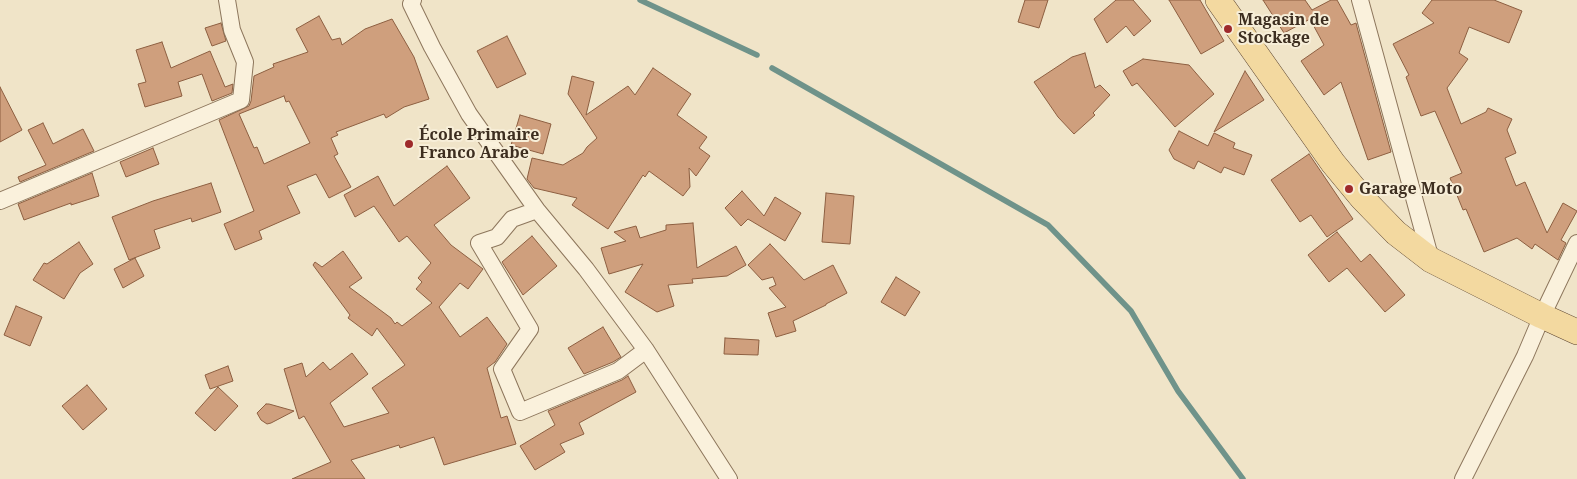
<!DOCTYPE html>
<meta charset="utf-8">
<style>
body{margin:0}
canvas{display:block;background:#f0e4c8}
</style>
<canvas width="1577" height="479"></canvas>
<script>
const ctx = document.querySelector('canvas').getContext('2d');
ctx.lineJoin = 'round';
const poly = rows => new Path2D(rows.map(r => 'M' + r).join(''));
function trace(path, color, width, dash) { ctx.strokeStyle = color; ctx.lineWidth = width; ctx.lineCap = dash ? 'butt' : 'round'; ctx.setLineDash(dash || []); ctx.stroke(path); }
function paint(path, color) { ctx.fillStyle = color; ctx.fill(path, 'evenodd'); }
function write(font, color, halo, rows, align = 'center') {
  ctx.font = font + ' "Noto Serif",serif'; ctx.lineWidth = 4; ctx.setLineDash([]); ctx.textBaseline = 'middle'; ctx.strokeStyle = halo; ctx.fillStyle = color; for (const [text, x, y, turn = 0] of rows) {
    ctx.save(); ctx.translate(x, y); ctx.rotate((+turn || 0) * Math.PI / 180); ctx.textAlign = isNaN(turn) ? turn : align; if (halo) ctx.strokeText(text, 0, 0); ctx.fillText(text, 0, 0); ctx.restore();
  }
}
const stream = poly([
 [640,0,757,55],
 [772,68,1048,225,1131,311,1178,391,1243,479]
]);
const building = poly([
 [1025,0,1048,0,1039,28,1018,22,1025,0],
 [1116,0,1133,0,1151,21,1134,36,1126,26,1107,43,1094,19,1116,0],
 [1169,0,1200,0,1224,41,1201,54,1169,0],
 [1263,0,1305,0,1312,10,1331,0,1337,0,1351,25,1356,23,1357,27,1391,152,1368,160,1341,82,1324,95,1301,61,1324,45,1310,19,1284,33,1263,0],
 [1432,0,1494,0,1522,11,1509,43,1469,27,1459,53,1468,59,1447,88,1461,124,1486,112,1488,108,1512,119,1507,130,1516,153,1505,158,1516,186,1525,182,1547,233,1563,203,1577,211,1561,240,1566,243,1558,260,1535,244,1532,249,1517,238,1484,252,1466,209,1463,210,1450,178,1462,173,1435,111,1421,116,1406,77,1409,75,1393,44,1434,23,1422,13,1432,0],
 [319,16,332,40,340,38,342,45,365,29,392,19,414,57,429,99,404,107,386,118,384,114,336,132,338,135,331,138,338,154,334,156,351,187,329,198,316,174,287,186,300,213,259,231,262,239,235,250,224,224,254,211,219,120,249,106,251,101,254,76,274,67,273,64,308,52,296,29,319,16],
 [284,96,286,102,289,101,310,143,264,164,257,147,254,148,239,114,284,96],
 [221,23,226,41,212,46,205,28,221,23],
 [507,36,526,74,497,88,477,51,507,36],
 [162,42,171,68,210,51,225,87,233,84,232,93,212,101,202,74,178,82,182,96,145,107,138,84,146,82,136,50,162,42],
 [1085,53,1095,88,1100,85,1110,95,1093,113,1095,115,1074,134,1058,117,1034,82,1072,57,1085,53],
 [1143,59,1189,65,1214,94,1175,127,1137,83,1132,86,1123,71,1143,59],
 [653,68,691,94,677,115,707,137,699,148,710,156,696,176,689,168,690,187,683,196,649,171,645,177,643,175,608,229,572,205,577,198,534,188,527,179,532,158,563,165,583,153,587,147,597,138,568,94,572,76,594,82,586,115,628,86,635,95,653,68],
 [1245,71,1264,100,1214,132,1245,71],
 [0,87,22,130,0,142,0,87],
 [520,115,551,124,543,154,511,145,520,115],
 [43,123,53,144,83,129,94,151,20,182,18,177,46,165,28,130,43,123],
 [1179,131,1208,146,1214,133,1235,143,1233,148,1252,155,1244,175,1224,167,1221,173,1198,161,1194,169,1174,159,1169,150,1179,131],
 [153,148,159,164,126,177,120,162,153,148],
 [1309,154,1353,219,1327,237,1311,215,1300,222,1271,180,1309,154],
 [447,166,470,198,434,225,451,245,483,269,468,289,460,283,439,307,460,337,487,317,507,344,495,362,487,368,501,418,507,416,516,444,444,465,434,437,400,448,399,445,351,460,365,479,292,479,331,462,304,416,299,419,284,369,302,363,306,377,323,362,330,370,352,353,368,374,330,403,344,427,389,413,372,388,405,365,377,328,372,336,348,318,350,315,313,265,315,262,322,267,343,251,362,278,349,287,391,318,395,324,397,322,402,326,432,303,416,289,422,282,418,278,431,263,407,236,399,242,374,206,355,217,344,195,378,176,394,206,447,166],
 [92,173,99,196,71,205,71,203,24,220,18,204,92,173],
 [211,183,221,212,192,222,191,218,154,230,160,248,129,260,112,217,153,201,211,183],
 [742,191,764,216,775,197,801,213,785,241,748,219,741,226,725,208,742,191],
 [826,193,854,196,850,244,822,242,826,193],
 [693,223,697,268,736,246,746,265,727,276,692,279,693,283,668,285,674,306,657,312,625,292,643,264,609,274,601,248,626,241,614,232,636,226,640,238,666,230,666,225,693,223],
 [1337,232,1361,262,1370,254,1405,295,1385,312,1347,268,1329,282,1308,255,1337,232],
 [532,236,557,266,523,295,502,262,532,236],
 [79,242,93,264,80,273,64,299,33,280,44,263,47,264,79,242],
 [770,244,804,280,833,265,847,293,826,304,826,305,793,321,796,331,776,337,768,313,786,307,769,288,776,285,773,277,762,280,748,265,770,244],
 [135,258,144,276,123,288,114,269,135,258],
 [896,277,920,292,905,316,881,302,896,277],
 [16,306,42,317,30,346,4,335,16,306],
 [603,327,621,357,613,362,584,374,568,348,603,327],
 [725,338,759,340,758,355,724,354,725,338],
 [228,366,233,381,210,389,205,375,228,366],
 [628,376,636,392,579,423,584,434,560,444,565,452,535,470,520,446,555,425,548,411,622,380,628,376],
 [87,385,107,409,83,430,62,406,87,385],
 [218,387,238,406,215,431,195,413,218,387],
 [266,404,269,404,294,411,271,423,267,424,261,420,257,413,266,404]
]);
const street = poly([
 [413,0,411,4,432,47,469,114,537,210,586,269,646,350,729,479],
 [1360,0,1431,260],
 [0,201,241,100,245,62,232,30,227,0],
 [537,210,512,219,497,237,479,243,530,329,502,369,520,412,618,371,646,350],
 [1463,479,1525,356,1542,316,1577,243]
]);
const primary = poly([
 [1218,0,1333,163,1362,198,1396,233,1431,260,1542,316,1577,332]
]);
const markers = [
 [1228,29,5,"#9e2a2b"],
 [409,144,5,"#9e2a2b"],
 [1349,189,5,"#9e2a2b"]
];
const poiNames = [
 ["Magasin de",1238,20],
 ["Stockage",1238,38],
 ["École Primaire",419,135],
 ["Franco Arabe",419,153],
 ["Garage Moto",1359,189]
];
trace(stream, '#6f938a', 5.5);
paint(building, '#cf9f7d');
trace(building, '#8d5f41', 1);
trace(street, '#8d765c', 18);
trace(primary, '#5b4430', 26);
trace(street, '#faf1dc', 16);
trace(primary, '#f3d9a0', 25);
for (const [x, y, r, color] of markers) { const dot = new Path2D(); dot.arc(x, y, r, 0, 2 * Math.PI); ctx.fillStyle = color; ctx.fill(dot); trace(dot, '#f7eed8', 2); }
write('bold 16px', '#3d2e20', '#f7eed8', poiNames, 'left');
</script>
